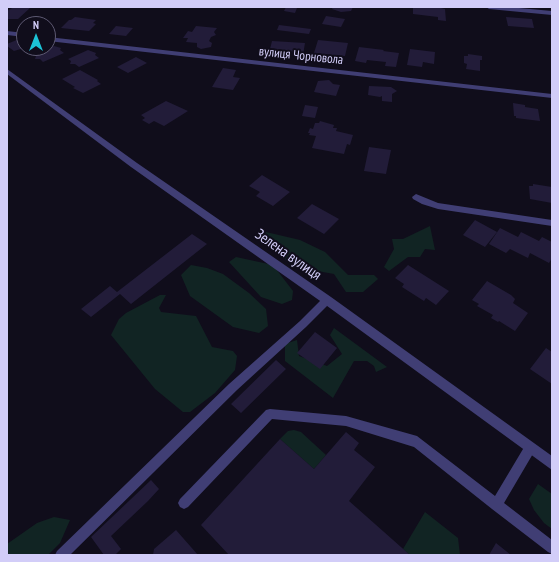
<!DOCTYPE html>
<meta charset="utf-8">
<style>
body{margin:0}
#map{position:relative;width:559px;height:562px;overflow:hidden;background:#100d1b;font-family:"PT Sans Narrow",sans-serif}
canvas{display:block}
.frame{position:absolute;inset:0;border:8px solid #d2cdf8;pointer-events:none}
.north{position:absolute;left:16px;top:16px;width:40px;height:40px;box-sizing:border-box;background:#100d1b;border:1px solid #5e5a73;border-radius:50%;rotate:0deg;font-size:11px;font-weight:700;line-height:16px;text-align:center;color:#d2cdf8}
.north::after{content:'';display:block;margin:auto;width:14px;height:18px;background:#1cc3d6;clip-path:polygon(50% 0,100% 100%,50% 72%,0 100%)}
</style>
<div id="map">
<canvas width="559" height="562"></canvas>
<div class="frame"></div>
<div class="north">N</div>
</div>
<script>
const ctx = document.querySelector('canvas').getContext('2d');
ctx.lineJoin = 'round';
function paint(path, color) { ctx.fillStyle = color; ctx.fill(path, 'evenodd'); }
const poly = rows => new Path2D(rows.map(r => 'M' + r).join(''));
function write(font, color, halo, rows, align = 'center') {
  ctx.font = font + ' "PT Sans Narrow",sans-serif'; ctx.lineWidth = 4; ctx.setLineDash([]); ctx.textBaseline = 'middle'; ctx.strokeStyle = halo; ctx.fillStyle = color; for (const [text, x, y, turn = 0] of rows) {
    ctx.save(); ctx.translate(x, y); ctx.rotate((+turn || 0) * Math.PI / 180); ctx.textAlign = isNaN(turn) ? turn : align; if (halo) ctx.strokeText(text, 0, 0); ctx.fillText(text, 0, 0); ctx.restore();
  }
}
const green = poly([
 [430,226,435,250,425,249,420,257,408,257,389,271,384,267,394,249,392,239,403,239],
 [266,232,300,240,325,252,348,275,374,275,378,279,363,292,346,292,334,274,295,267,282,257,277,249,263,243,261,239],
 [236,257,273,265,293,291,292,300,282,304,261,297,229,262],
 [191,265,207,268,223,274,249,293,266,309,268,326,259,333,233,327,190,296,181,275],
 [160,295,166,295,159,308,161,312,196,316,212,347,233,351,237,356,235,370,215,393,190,412,183,412,155,389,111,335,119,319,126,313],
 [334,328,387,367,376,372,374,366,367,361,354,361,333,398,285,361,285,344,297,340,299,356,327,366,342,354,330,335],
 [294,430,301,432,326,455,314,469,280,439,288,431],
 [538,484,552,494,552,529,544,523,534,510,529,499],
 [425,512,458,538,460,555,410,555,403,549],
 [54,517,70,520,60,543,48,555,7,555,7,544,37,523]
]);
const building = poly([
 [14,7,27,7,30,8,18,19,7,19,7,11],
 [286,7,297,8,295,13,284,11],
 [333,7,353,7,351,11,341,12,332,9],
 [413,7,437,7,445,9,446,21,438,20,438,17,413,14],
 [326,16,345,19,341,27,322,24],
 [75,17,96,20,93,23,96,24,89,31,61,28,69,20,71,20],
 [506,17,532,19,534,28,508,26],
 [279,25,311,29,309,34,277,30],
 [116,26,133,28,126,36,109,34],
 [196,26,217,28,214,32,216,35,211,37,209,41,212,43,211,47,201,49,197,47,197,43,186,42,188,38,183,38,188,31,192,32],
 [19,39,22,41,24,40,24,48,14,51,7,46,7,44],
 [318,40,348,43,345,56,314,53],
 [272,41,305,43,303,55,280,51,280,53,269,53],
 [54,46,61,48,60,50,64,53,43,62,40,59,35,59,36,56,34,54],
 [359,47,384,50,383,51,399,53,396,67,385,66,386,62,367,60,366,63,355,61],
 [410,49,435,52,434,64,423,62,422,67,407,65],
 [88,50,96,53,95,55,99,58,79,67,75,64,70,64,71,61,68,59],
 [468,54,482,56,482,60,480,60,480,71,466,69,467,64,464,63,464,56,468,56],
 [136,57,147,63,128,73,117,67],
 [223,68,236,70,233,77,240,78,233,90,212,87],
 [80,70,98,80,97,81,101,84,83,93,73,88,75,87,62,79],
 [329,80,333,84,340,85,336,96,314,92,318,81],
 [369,86,391,87,397,91,392,94,392,102,382,101,382,96,380,97,368,95],
 [166,101,188,111,164,126,154,121,149,124,142,120,145,118,141,115],
 [513,103,525,105,525,107,538,109,540,121,516,118,516,116,514,116],
 [305,105,318,107,315,118,302,116],
 [320,121,334,125,333,128,337,128,336,131,353,135,350,145,347,144,344,154,312,148,316,136,309,135,310,133,308,133,310,128,313,129,315,123,319,123],
 [369,147,391,150,386,174,364,171],
 [262,175,290,192,273,206,256,196,260,192,249,186],
 [533,184,552,187,552,203,530,199,529,186,533,186],
 [312,204,339,219,324,234,297,218],
 [475,220,497,232,485,247,463,235],
 [500,228,518,237,521,232,539,241,542,237,552,242,552,258,549,263,530,253,528,258,510,249,506,253,489,244],
 [192,234,207,244,131,304,120,294,91,317,81,309,110,286,117,292],
 [408,265,449,291,436,305,426,298,424,301,402,287,404,284,395,278],
 [487,281,511,295,515,299,513,303,528,313,515,331,499,321,498,322,491,318,493,315,477,306,479,304,472,300],
 [315,332,337,348,320,369,297,353],
 [546,348,552,352,552,384,530,369],
 [276,360,286,369,241,413,231,404],
 [346,432,359,443,354,450,375,467,349,501,410,555,229,555,201,525,280,439,314,469],
 [151,480,159,489,148,501,111,536,121,549,115,555,104,555,91,537],
 [176,530,198,555,153,555,154,549],
 [496,543,511,555,489,555]
]);
const service = poly([
 [416,194,438,203,552,220,552,226,438,209,422,204,413,199,412,197,416,194],
 [327,296,330,297,332,300,330,303,306,327,237,390,70,555,55,555,57,551,229,384,300,321,324,297,327,296],
 [270,409,346,416,417,436,495,496,526,444,530,442,534,444,536,448,534,452,504,503,552,540,552,554,548,552,492,509,414,447,346,426,272,419,188,507,184,509,180,507,178,503,180,499,266,410,270,409]
]);
const minor = poly([
 [486,7,508,7,552,11,552,15,489,9,486,7],
 [7,31,24,33,24,37,7,35,7,31],
 [48,37,552,94,552,98,48,41,48,37],
 [7,69,137,163,331,297,552,456,552,470,323,303,131,167,7,74,7,69]
]);
const farStreetnames = [
 ["вулиця Чорновола",301,56,6]
];
const streetNames = [
 ["Зелена вулиця",288,255,35]
];
paint(green, '#112423');
paint(building, '#221c39');
paint(service, '#403e74');
paint(minor, '#403e74');
write('13px', '#d2cdf8', '#100d1b', farStreetnames);
write('15px', '#d2cdf8', '#100d1b', streetNames);
</script>
